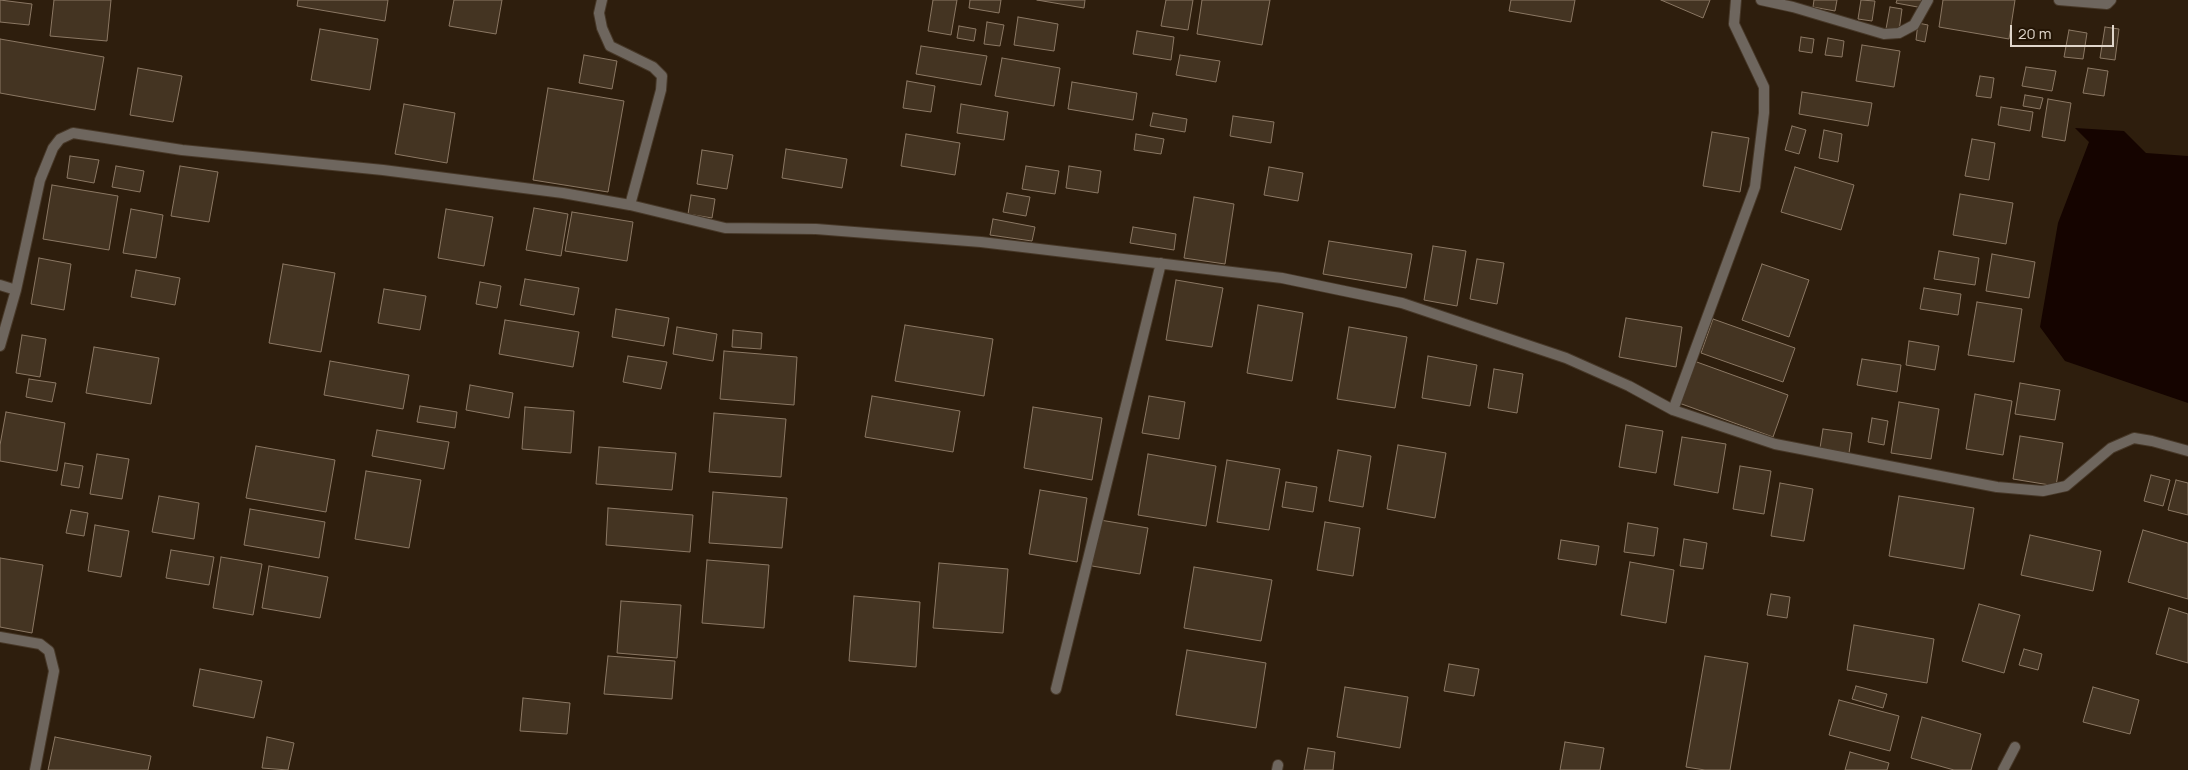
<!DOCTYPE html>
<style>
body{margin:0}
#map{position:relative;width:2188px;height:770px;overflow:hidden;background:#2e1e0d;font-family:Manrope,sans-serif}
canvas{display:block}
.scale{position:absolute;left:2010px;top:25px;width:104px;height:22px;box-sizing:border-box;border:2px solid #e0d6cb;border-top:0;padding-left:6px;font-size:15px;line-height:18px;white-space:nowrap;color:#e0d6cb;-webkit-text-stroke:4px #241505;paint-order:stroke}
</style>
<div id="map">
<canvas width="2188" height="770"></canvas>
<div class="scale">20 m</div>
</div>
<script>
const ctx = document.querySelector('canvas').getContext('2d');
ctx.lineJoin = 'round';
function paint(path, color) { ctx.fillStyle = color; ctx.fill(path, 'evenodd'); }
const poly = rows => new Path2D(rows.map(r => 'M' + r).join(''));
function trace(path, color, width, dash) { ctx.strokeStyle = color; ctx.lineWidth = width; ctx.lineCap = dash ? 'butt' : 'round'; ctx.setLineDash(dash || []); ctx.stroke(path); }
const water = poly([
 [2075,128,2124,131,2146,153,2188,156,2188,403,2065,361,2040,327,2058,223,2089,142]
]);
const building = poly([
 [0,0,32,4,29,25,0,22,0,0],
 [54,0,111,0,107,41,50,36,54,0],
 [298,0,388,0,385,21,297,6,298,0],
 [454,0,502,0,496,34,449,26,454,0],
 [933,0,957,0,951,35,928,31,933,0],
 [970,0,1001,0,999,13,969,8,970,0],
 [1037,0,1085,0,1084,8,1037,0],
 [1166,0,1193,0,1188,30,1161,26,1166,0],
 [1202,0,1270,0,1262,45,1197,34,1202,0],
 [1511,0,1575,0,1571,22,1509,11,1511,0],
 [1661,0,1710,0,1703,18,1661,0],
 [1814,0,1837,0,1835,11,1813,7,1814,0],
 [1861,0,1875,1,1872,21,1858,19,1861,0],
 [1897,0,1924,0,1923,8,1896,3,1897,0],
 [1943,0,2015,0,2009,39,1939,27,1943,0],
 [1890,7,1902,9,1899,31,1886,29,1890,7],
 [1018,17,1058,24,1054,51,1014,45,1018,17],
 [987,22,1004,25,1000,46,984,44,987,22],
 [1918,23,1928,25,1925,42,1916,40,1918,23],
 [959,26,976,29,974,41,957,38,959,26],
 [2105,27,2119,29,2115,60,2100,58,2105,27],
 [320,29,378,39,370,90,311,80,320,29],
 [2069,30,2087,33,2083,59,2064,57,2069,30],
 [1137,31,1174,37,1171,60,1133,54,1137,31],
 [1801,37,1814,39,1812,53,1799,51,1801,37],
 [1828,38,1844,41,1842,57,1825,55,1828,38],
 [0,39,104,57,95,110,0,93,0,39],
 [1862,45,1900,51,1894,87,1856,81,1862,45],
 [921,46,987,56,981,85,916,74,921,46],
 [584,55,617,61,612,89,579,83,584,55],
 [1180,55,1220,61,1216,82,1176,75,1180,55],
 [1002,58,1060,68,1054,106,995,96,1002,58],
 [2026,67,2056,71,2052,91,2022,86,2026,67],
 [138,68,182,76,173,122,130,115,138,68],
 [2088,68,2108,71,2104,96,2083,93,2088,68],
 [1980,76,1994,78,1991,98,1976,96,1980,76],
 [907,81,935,86,931,112,903,108,907,81],
 [1072,82,1137,93,1133,120,1068,109,1072,82],
 [548,88,624,101,608,192,533,180,548,88],
 [1802,92,1872,103,1868,126,1799,114,1802,92],
 [2025,95,2043,98,2040,109,2023,106,2025,95],
 [2048,99,2071,103,2065,141,2042,137,2048,99],
 [404,104,455,113,447,163,395,154,404,104],
 [961,104,1008,112,1004,140,957,133,961,104],
 [2001,107,2033,112,2030,131,1998,125,2001,107],
 [1153,113,1187,119,1185,132,1150,126,1153,113],
 [1233,116,1274,122,1271,143,1230,136,1233,116],
 [1792,126,1806,130,1799,154,1785,150,1792,126],
 [1824,130,1842,134,1838,162,1819,158,1824,130],
 [1712,132,1749,138,1740,192,1703,186,1712,132],
 [906,134,960,143,955,175,901,166,906,134],
 [1136,134,1164,139,1161,154,1134,150,1136,134],
 [1972,139,1995,143,1989,180,1965,176,1972,139],
 [786,149,847,159,842,188,782,178,786,149],
 [702,150,733,155,727,189,697,184,702,150],
 [70,156,99,160,94,183,67,178,70,156],
 [116,166,144,171,140,192,112,187,116,166],
 [180,166,218,172,209,222,171,216,180,166],
 [1026,166,1059,171,1055,194,1022,189,1026,166],
 [1069,166,1101,171,1098,193,1066,188,1069,166],
 [1269,167,1303,173,1298,201,1264,195,1269,167],
 [1795,167,1854,185,1841,230,1781,212,1795,167],
 [52,185,118,196,109,250,43,239,52,185],
 [1007,193,1030,197,1026,216,1003,212,1007,193],
 [1960,194,2013,203,2006,244,1953,235,1960,194],
 [691,195,715,199,712,218,688,214,691,195],
 [1194,197,1234,204,1225,264,1184,258,1194,197],
 [534,208,568,214,561,256,526,250,534,208],
 [131,209,163,215,156,258,123,253,131,209],
 [446,209,493,217,484,266,438,258,446,209],
 [572,212,633,222,627,261,565,251,572,212],
 [993,219,1035,227,1032,241,990,235,993,219],
 [1133,227,1176,234,1174,250,1130,243,1133,227],
 [1329,241,1412,254,1406,288,1323,274,1329,241],
 [1433,246,1466,251,1457,306,1424,300,1433,246],
 [1939,251,1979,258,1975,285,1934,279,1939,251],
 [1992,254,2035,262,2029,298,1986,291,1992,254],
 [39,258,71,264,64,310,31,304,39,258],
 [1477,259,1504,263,1497,304,1470,299,1477,259],
 [283,264,335,273,321,352,269,343,283,264],
 [1762,264,1809,280,1789,337,1742,320,1762,264],
 [136,270,180,278,175,305,131,297,136,270],
 [525,279,579,288,574,315,520,305,525,279],
 [1176,280,1223,288,1212,347,1166,340,1176,280],
 [480,282,501,286,497,308,476,304,480,282],
 [1924,288,1961,294,1958,315,1920,309,1924,288],
 [384,289,426,296,420,330,378,323,384,289],
 [1977,302,2022,309,2014,362,1968,355,1977,302],
 [1258,305,1303,313,1292,381,1247,373,1258,305],
 [616,309,669,318,664,346,612,337,616,309],
 [1626,318,1682,327,1676,367,1619,357,1626,318],
 [1713,319,1795,348,1783,382,1701,353,1713,319],
 [505,320,579,332,573,367,499,354,505,320],
 [905,325,993,339,984,396,895,381,905,325],
 [677,327,717,334,713,361,673,354,677,327],
 [1349,327,1407,337,1395,408,1337,399,1349,327],
 [733,330,762,333,761,349,732,347,733,330],
 [22,335,46,339,40,377,16,373,22,335],
 [1909,341,1939,346,1935,370,1906,365,1909,341],
 [94,347,159,358,151,404,86,393,94,347],
 [724,351,797,357,794,405,720,399,724,351],
 [628,356,667,362,661,389,623,382,628,356],
 [1428,356,1477,365,1470,406,1422,398,1428,356],
 [1862,359,1901,365,1897,392,1857,385,1862,359],
 [330,361,409,375,403,409,324,395,330,361],
 [1694,361,1788,395,1773,437,1679,403,1694,361],
 [1494,369,1523,374,1517,413,1488,408,1494,369],
 [29,379,56,383,52,402,26,397,29,379],
 [2020,383,2060,390,2055,420,2015,414,2020,383],
 [470,385,513,393,509,418,466,410,470,385],
 [1975,394,2012,401,2003,455,1966,449,1975,394],
 [872,396,960,411,953,452,865,437,872,396],
 [1149,396,1185,402,1179,439,1142,433,1149,396],
 [1899,402,1939,409,1931,459,1891,453,1899,402],
 [420,406,457,412,455,428,417,422,420,406],
 [525,407,574,411,571,453,522,449,525,407],
 [1033,407,1102,418,1092,480,1024,468,1033,407],
 [6,412,65,423,57,471,0,461,0,445,6,412],
 [714,413,786,419,781,477,709,472,714,413],
 [1872,418,1888,421,1884,445,1868,442,1872,418],
 [1626,425,1663,431,1656,473,1619,467,1626,425],
 [1823,429,1852,433,1849,453,1820,448,1823,429],
 [377,430,449,442,444,469,372,456,377,430],
 [2020,436,2063,443,2056,486,2013,479,2020,436],
 [1682,437,1726,444,1718,493,1674,485,1682,437],
 [1398,445,1446,453,1435,518,1387,509,1398,445],
 [256,446,335,460,326,512,246,498,256,446],
 [599,447,676,453,672,490,596,484,599,447],
 [1338,450,1371,456,1363,507,1329,501,1338,450],
 [97,454,129,459,122,499,90,494,97,454],
 [1148,454,1216,466,1206,526,1138,515,1148,454],
 [1227,460,1280,469,1269,530,1217,522,1227,460],
 [65,463,83,466,79,488,61,485,65,463],
 [1740,466,1771,471,1764,514,1733,509,1740,466],
 [366,471,421,480,409,548,355,539,366,471],
 [2151,475,2170,480,2163,506,2144,501,2151,475],
 [2176,480,2188,483,2188,515,2168,510,2176,480],
 [1286,482,1317,487,1313,512,1282,507,1286,482],
 [1780,483,1813,489,1804,541,1771,536,1780,483],
 [1040,490,1087,498,1077,562,1029,554,1040,490],
 [713,492,787,498,782,548,709,543,713,492],
 [159,496,199,503,194,539,152,532,159,496],
 [1899,496,1974,508,1964,569,1889,556,1899,496],
 [608,508,693,515,690,552,606,545,608,508],
 [250,509,325,522,319,558,244,545,250,509],
 [71,510,88,513,84,536,66,533,71,510],
 [1100,520,1148,528,1140,574,1092,566,1100,520],
 [1325,522,1360,528,1353,576,1317,570,1325,522],
 [1628,523,1658,528,1654,556,1624,552,1628,523],
 [95,525,129,531,121,577,88,571,95,525],
 [2143,530,2188,543,2188,599,2128,582,2143,530],
 [2030,535,2101,551,2093,591,2021,575,2030,535],
 [1684,539,1707,543,1703,569,1680,566,1684,539],
 [1561,540,1599,546,1596,565,1558,559,1561,540],
 [171,550,214,557,209,585,166,578,171,550],
 [221,557,262,564,253,615,213,608,221,557],
 [0,558,43,565,32,633,0,627,0,558],
 [707,560,769,565,764,628,702,623,707,560],
 [1630,562,1674,570,1666,623,1621,615,1630,562],
 [939,563,1008,569,1003,633,933,628,939,563],
 [269,566,328,577,320,618,262,608,269,566],
 [1194,567,1272,580,1261,641,1184,628,1194,567],
 [1771,594,1790,597,1787,618,1767,615,1771,594],
 [854,596,920,602,916,667,849,661,854,596],
 [621,601,681,605,677,658,617,653,621,601],
 [1979,604,2020,615,2004,673,1962,661,1979,604],
 [2169,608,2188,614,2188,663,2156,654,2169,608],
 [1854,625,1934,639,1927,683,1847,670,1854,625],
 [2024,649,2042,654,2038,670,2019,665,2024,649],
 [1187,650,1266,663,1256,728,1176,715,1187,650],
 [608,656,675,661,672,699,604,694,608,656],
 [1705,656,1748,663,1730,770,1705,770,1686,767,1705,656],
 [1449,664,1479,669,1474,696,1444,691,1449,664],
 [200,669,262,681,254,718,193,706,200,669],
 [1856,686,1887,694,1883,708,1852,699,1856,686],
 [1345,687,1408,697,1400,748,1337,737,1345,687],
 [2093,687,2139,700,2130,734,2083,722,2093,687],
 [523,698,570,703,567,734,520,731,523,698],
 [1839,700,1899,716,1890,751,1829,735,1839,700],
 [1922,717,1981,734,1971,770,1954,770,1911,758,1922,717],
 [55,737,151,756,148,770,48,770,55,737],
 [267,737,294,743,288,770,262,768,267,737],
 [1565,742,1604,748,1600,770,1560,770,1565,742],
 [1308,748,1335,752,1333,770,1304,770,1308,748],
 [1850,752,1889,763,1887,770,1845,770,1850,752]
]);
const minor = poly([
 [602,0,599,13,602,28,610,46,653,67,662,76,661,90,630,205],
 [1761,0,1793,7,1884,34,1899,33,1914,25,1928,0],
 [2059,0,2107,4,2111,0],
 [0,285,16,290],
 [0,346,16,290,40,180,53,148,60,139,73,133,182,150,383,170,563,193,630,205,725,228,816,229,981,242,1282,278,1402,303,1566,358,1629,386,1673,410,1775,444,1997,487,2043,491,2066,486,2111,448,2134,438,2152,441,2188,451],
 [1673,410,1755,187,1764,113,1764,87,1734,24,1736,0],
 [0,637,40,644,49,651,54,671,35,770],
 [1056,689,1161,263],
 [1277,770,1278,765],
 [2003,770,2015,747]
]);
paint(water, '#150400');
paint(building, '#443422');
trace(building, '#8b7864', 1);
trace(minor, '#473828', 12);
trace(minor, '#6e665e', 10);
</script>
